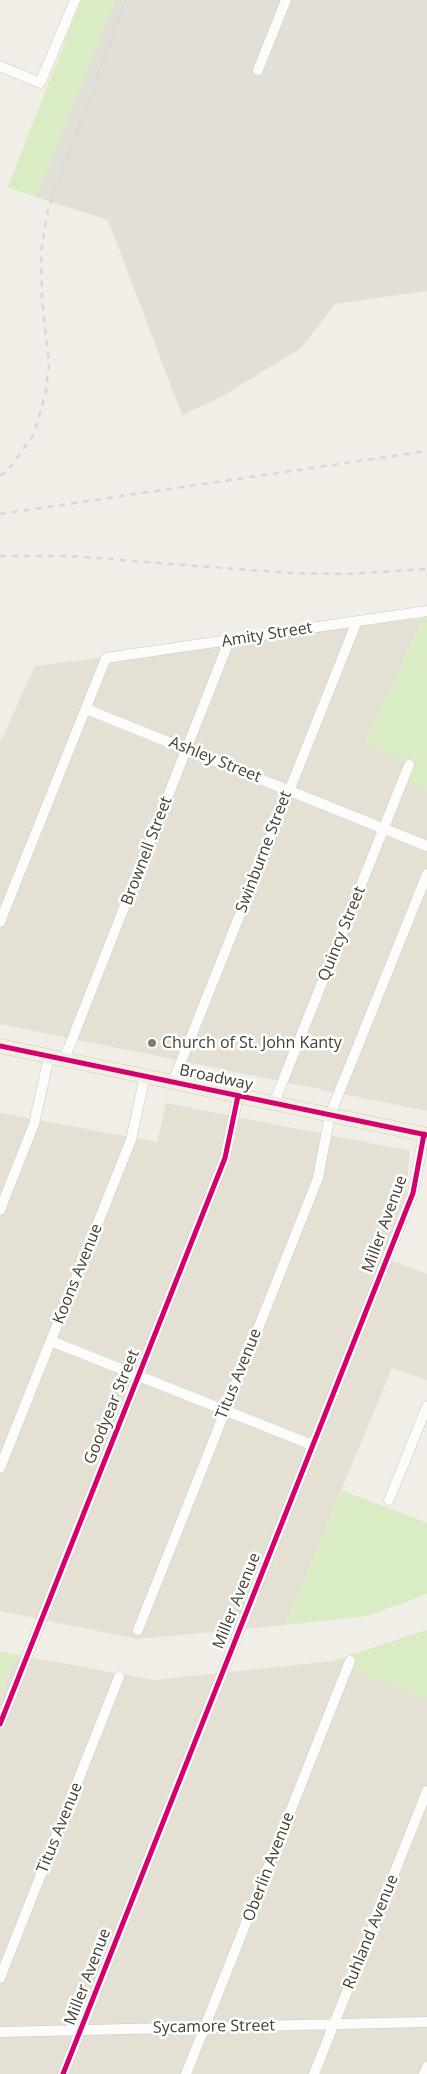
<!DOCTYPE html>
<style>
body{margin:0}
canvas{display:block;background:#f0eee6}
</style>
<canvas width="427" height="2074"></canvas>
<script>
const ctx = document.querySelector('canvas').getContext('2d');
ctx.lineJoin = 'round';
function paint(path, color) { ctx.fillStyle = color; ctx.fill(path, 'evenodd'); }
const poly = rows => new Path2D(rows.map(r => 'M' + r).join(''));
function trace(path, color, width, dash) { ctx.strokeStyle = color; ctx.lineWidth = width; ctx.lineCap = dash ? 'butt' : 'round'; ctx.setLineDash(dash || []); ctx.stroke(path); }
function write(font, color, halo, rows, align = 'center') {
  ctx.font = font + ' "Open Sans",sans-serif'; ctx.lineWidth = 5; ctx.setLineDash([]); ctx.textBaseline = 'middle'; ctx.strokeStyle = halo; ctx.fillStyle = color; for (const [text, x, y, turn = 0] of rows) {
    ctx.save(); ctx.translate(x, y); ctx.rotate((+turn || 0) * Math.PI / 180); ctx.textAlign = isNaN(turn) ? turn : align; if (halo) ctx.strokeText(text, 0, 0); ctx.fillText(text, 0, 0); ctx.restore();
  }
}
const residential = poly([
 [423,618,365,743,416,765,408,783,427,791,427,1111,0,1024,0,739,2,739,35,666],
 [166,1103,410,1151,406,1194,382,1257,427,1274,427,1380,392,1368,285,1625,137,1639,0,1611,0,1113,157,1142],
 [17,1655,154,1680,333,1661,427,1700,427,2074,0,2074,0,1697]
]);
const industrial = poly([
 [115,0,427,0,427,291,335,304,301,348,221,397,182,415,108,220,36,197]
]);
const green = poly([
 [81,0,115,0,36,197,8,187],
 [427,617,427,791,408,783,416,765,365,743,423,618],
 [341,1490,427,1523,427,1594,367,1616,285,1625],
 [427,1630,427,1700,333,1661],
 [0,1651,17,1655,0,1697]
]);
const minor = poly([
 [0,66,40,83,75,0],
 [258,70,286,0],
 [86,709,427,846],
 [0,922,106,658,427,611],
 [64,1060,229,641],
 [173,1082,357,621],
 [274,1103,409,765],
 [0,1210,34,1124,49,1057],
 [51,1341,312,1445],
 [0,1468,131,1140,145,1076],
 [389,1500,427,1406],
 [138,1630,318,1178,330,1115,427,874],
 [0,1724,225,1158,238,1096],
 [0,1978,119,1677],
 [0,2032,427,2022],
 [63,2074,413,1193,424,1134],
 [186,2074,350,1661],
 [314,2074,427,1791],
 [424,2074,427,2067]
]);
const major = poly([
 [0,1046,427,1135]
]);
const rail = poly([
 [0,476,11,466,34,434,46,392,49,363,42,299,41,252,48,210,126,0],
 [0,514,427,451],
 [0,556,69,556,288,573,346,574,427,569]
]);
const cycleway = poly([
 [0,1046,427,1135],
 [0,1724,225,1158,238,1096],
 [63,2074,413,1193,424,1134]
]);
const markers = [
 [152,1043,5,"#817d72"]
];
const streetNames = [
 ["Amity Street",267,635,-9],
 ["Ashley Street",215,760,22],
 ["Brownell Street",147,851,-69],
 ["Swinburne Street",264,852,-69],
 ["Quincy Street",342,934,-68],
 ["Broadway",216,1078,12],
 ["Miller Avenue",385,1224,-70],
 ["Koons Avenue",78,1274,-68],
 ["Titus Avenue",239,1374,-68],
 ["Goodyear Street",112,1407,-68],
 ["Miller Avenue",237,1601,-68],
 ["Titus Avenue",60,1828,-68],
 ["Oberlin Avenue",269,1867,-69],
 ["Ruhland Avenue",371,1932,-68],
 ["Miller Avenue",88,1977,-69],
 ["Sycamore Street",214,2027,-1]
];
const poiNames = [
 ["Church of St. John Kanty",162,1043]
];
paint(residential, '#e4e0d3');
paint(industrial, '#e2dfd7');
paint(green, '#d9ecc4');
trace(minor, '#cccac2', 11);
trace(major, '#d3ccb2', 15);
trace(minor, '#fdfcfb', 10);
trace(major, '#f1eee2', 14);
trace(rail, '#d8d8d7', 2.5, [6, 6]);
trace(cycleway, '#d6006c', 5);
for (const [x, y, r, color] of markers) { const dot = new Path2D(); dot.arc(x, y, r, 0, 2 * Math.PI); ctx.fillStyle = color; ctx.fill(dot); trace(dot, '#fff', 2); }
write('16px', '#454033', '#fff', streetNames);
write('16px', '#454033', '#fff', poiNames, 'left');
</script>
